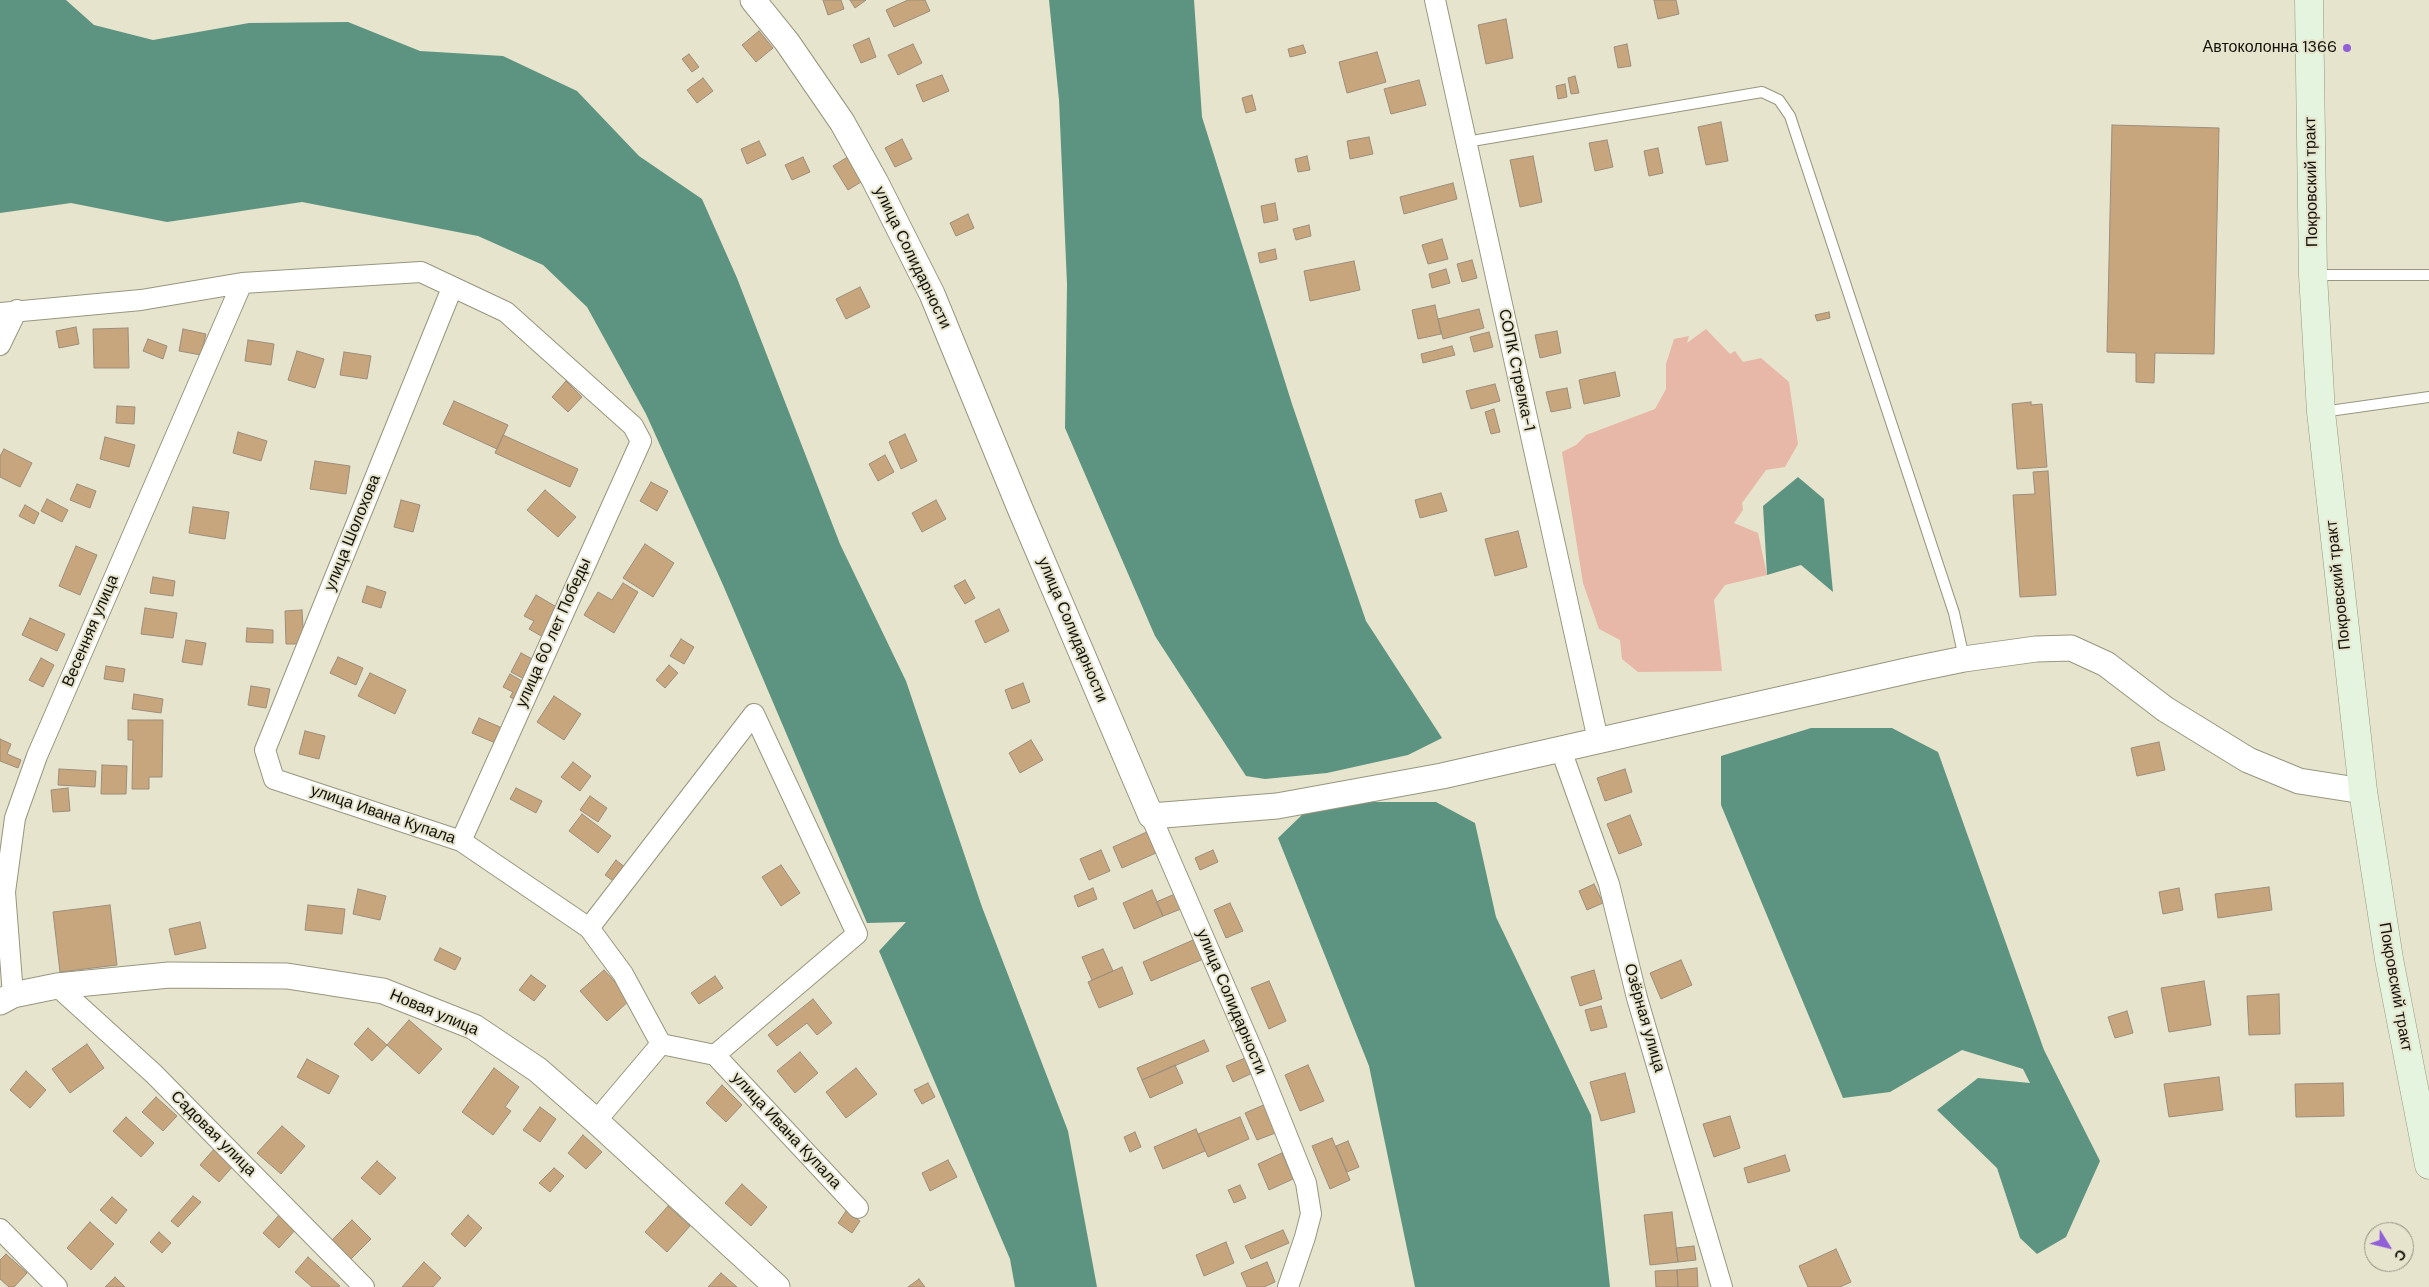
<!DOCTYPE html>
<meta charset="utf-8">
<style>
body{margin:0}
#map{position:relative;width:2429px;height:1287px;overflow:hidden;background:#e6e4cd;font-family:"DM Sans",sans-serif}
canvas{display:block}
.north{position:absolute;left:2364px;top:1222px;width:50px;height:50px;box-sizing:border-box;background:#e6e4cd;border:1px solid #91907f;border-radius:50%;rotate:126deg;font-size:14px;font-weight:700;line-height:20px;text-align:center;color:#12120a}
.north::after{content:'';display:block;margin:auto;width:18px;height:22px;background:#915fd8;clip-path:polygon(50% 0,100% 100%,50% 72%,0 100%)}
</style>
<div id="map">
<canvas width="2429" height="1287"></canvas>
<div class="north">С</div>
</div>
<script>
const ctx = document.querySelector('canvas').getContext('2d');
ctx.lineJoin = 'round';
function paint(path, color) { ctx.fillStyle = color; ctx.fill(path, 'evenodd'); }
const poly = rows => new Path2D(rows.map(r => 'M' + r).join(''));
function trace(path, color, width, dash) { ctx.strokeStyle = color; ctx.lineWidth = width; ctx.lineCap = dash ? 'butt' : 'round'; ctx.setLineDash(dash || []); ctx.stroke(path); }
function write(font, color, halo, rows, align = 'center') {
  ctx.font = font + ' "DM Sans",sans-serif'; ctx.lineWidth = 4; ctx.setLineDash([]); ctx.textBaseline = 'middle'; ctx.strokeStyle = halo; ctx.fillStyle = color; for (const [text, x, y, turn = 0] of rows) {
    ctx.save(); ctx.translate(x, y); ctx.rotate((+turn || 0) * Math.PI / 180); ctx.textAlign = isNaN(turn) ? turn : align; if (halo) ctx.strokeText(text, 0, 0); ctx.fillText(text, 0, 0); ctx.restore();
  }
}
const green = poly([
 [1706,329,1730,354,1735,351,1743,362,1761,358,1789,382,1798,444,1785,467,1766,470,1742,503,1743,510,1734,523,1758,533,1767,575,1725,585,1714,600,1722,671,1638,672,1622,659,1620,640,1599,629,1583,583,1562,452,1576,445,1586,435,1655,409,1666,389,1666,364,1674,339,1689,336,1687,343]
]);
const water = poly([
 [0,0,66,0,94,25,153,40,249,23,348,22,420,51,503,56,577,91,639,156,702,199,737,278,840,544,906,681,982,907,1068,1131,1097,1287,1015,1287,1010,1259,879,951,906,922,867,923,723,585,646,414,587,307,543,265,478,236,302,202,167,222,71,203,0,213],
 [1049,0,1194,0,1202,117,1292,404,1366,621,1442,738,1408,755,1327,773,1265,779,1246,776,1155,636,1065,428,1067,284,1059,100],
 [1798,477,1824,499,1833,592,1801,565,1767,575,1763,506],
 [1811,728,1892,728,1938,752,2044,1050,2100,1161,2066,1237,2037,1254,2020,1238,1997,1168,1937,1110,1978,1078,2030,1083,2023,1069,1962,1050,1890,1092,1843,1098,1721,805,1721,756],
 [1369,802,1436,802,1475,823,1496,917,1591,1115,1610,1287,1415,1287,1369,1066,1278,838,1304,813]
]);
const building = poly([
 [823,0,841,0,844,9,828,15,823,0],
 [850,0,866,0,855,8,850,0],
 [908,0,925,0,930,11,894,27,886,10,908,0],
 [1654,0,1676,0,1679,14,1658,19,1654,0],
 [1506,19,1513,58,1486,64,1478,25,1506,19],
 [759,31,773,48,756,62,742,45,759,31],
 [869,38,876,57,861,63,853,45,869,38],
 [913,44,922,63,898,75,888,55,913,44],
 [1627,44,1631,66,1618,68,1614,47,1627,44],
 [1303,45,1306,53,1290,57,1288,49,1303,45],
 [1377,52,1386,82,1347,93,1339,62,1377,52],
 [689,54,699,67,692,72,682,59,689,54],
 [942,75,949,91,923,102,916,85,942,75],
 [1575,76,1579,93,1571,94,1568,78,1575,76],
 [703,78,713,91,697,103,687,90,703,78],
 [1419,80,1426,105,1391,114,1384,89,1419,80],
 [1565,84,1567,97,1558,99,1556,86,1565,84],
 [1252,95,1256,110,1246,113,1242,98,1252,95],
 [1721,122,1728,161,1706,165,1698,127,1721,122],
 [2112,125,2219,128,2214,354,2155,353,2154,383,2136,382,2136,353,2107,352,2112,125],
 [1369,137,1373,154,1350,159,1347,141,1369,137],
 [902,139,912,159,895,167,885,148,902,139],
 [1607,140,1613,167,1595,171,1589,143,1607,140],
 [759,141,766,155,747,164,741,149,759,141],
 [1658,148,1663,173,1649,176,1644,151,1658,148],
 [854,153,869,177,848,190,833,166,854,153],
 [1307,156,1310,170,1298,172,1295,159,1307,156],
 [1533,156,1542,202,1520,207,1510,160,1533,156],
 [803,157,810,172,792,180,785,165,803,157],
 [1453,183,1457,199,1404,214,1400,197,1453,183],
 [1275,203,1278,220,1264,223,1261,206,1275,203],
 [968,214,974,228,956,236,950,223,968,214],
 [1309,225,1311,236,1296,240,1293,229,1309,225],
 [1442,239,1448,259,1428,264,1422,245,1442,239],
 [1275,249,1277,259,1260,263,1258,253,1275,249],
 [1472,260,1477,278,1462,282,1457,264,1472,260],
 [1354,261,1360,290,1310,301,1304,271,1354,261],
 [1446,269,1450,283,1432,288,1429,274,1446,269],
 [860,287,870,307,846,319,836,299,860,287],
 [1435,305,1441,334,1418,339,1412,310,1435,305],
 [1479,309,1484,328,1443,339,1438,319,1479,309],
 [1829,312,1830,318,1817,321,1815,315,1829,312],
 [76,327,79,344,59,348,56,331,76,327],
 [128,328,129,368,94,368,93,329,128,328],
 [183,329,206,334,201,355,179,351,183,329],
 [1557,331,1561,353,1540,358,1535,335,1557,331],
 [1489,332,1493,347,1474,352,1470,337,1489,332],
 [148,339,167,346,163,359,143,351,148,339],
 [248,340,274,344,271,365,245,361,248,340],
 [1452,346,1455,355,1423,363,1421,354,1452,346],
 [297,351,324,359,315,388,288,380,297,351],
 [344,352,371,356,367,379,340,375,344,352],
 [1615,372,1620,396,1584,404,1579,380,1615,372],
 [566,381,582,397,568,412,552,397,566,381],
 [1495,384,1500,401,1471,409,1466,391,1495,384],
 [1567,388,1571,408,1551,412,1546,392,1567,388],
 [454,401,508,425,497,449,443,424,454,401],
 [2031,402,2031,405,2042,404,2047,467,2017,469,2012,404,2031,402],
 [117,406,135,407,134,424,116,423,117,406],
 [1494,409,1500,432,1491,434,1485,412,1494,409],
 [238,432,267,441,261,461,233,453,238,432],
 [905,434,917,461,901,469,889,442,905,434],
 [503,435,578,469,570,487,495,453,503,435],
 [105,437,135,445,129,467,100,459,105,437],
 [4,449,32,463,20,487,0,477,0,456,4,449],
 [885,455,894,472,878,481,869,464,885,455],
 [315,461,350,466,346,494,310,489,315,461],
 [2048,471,2056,595,2020,597,2013,495,2035,494,2033,472,2048,471],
 [651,482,668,491,657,511,640,501,651,482],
 [77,484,96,491,90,508,70,500,77,484],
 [545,490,576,517,558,537,527,510,545,490],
 [1441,493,1447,511,1420,518,1415,500,1441,493],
 [47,499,68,510,62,522,41,511,47,499],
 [401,500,420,505,413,532,394,527,401,500],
 [936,500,946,519,922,532,912,513,936,500],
 [25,505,39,513,34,524,19,516,25,505],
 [193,507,229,512,225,539,189,533,193,507],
 [1518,531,1527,567,1495,576,1485,539,1518,531],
 [645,544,674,563,653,597,623,578,645,544],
 [76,546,97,555,80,595,59,586,76,546],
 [153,577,175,581,173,596,150,593,153,577],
 [965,580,975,598,965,604,954,586,965,580],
 [623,583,638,592,614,633,584,615,598,592,612,600,623,583],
 [367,586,386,592,381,608,362,602,367,586],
 [536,595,560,609,543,637,529,629,534,621,524,616,536,595],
 [145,608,177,613,173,638,141,634,145,608],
 [999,609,1009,631,985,643,975,621,999,609],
 [302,610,304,644,286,644,285,611,302,610],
 [30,618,65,634,57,651,22,635,30,618],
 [247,628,273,630,273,643,246,642,247,628],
 [681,639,694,647,684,664,670,656,681,639],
 [186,640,206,643,202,665,182,662,186,640],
 [521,653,536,661,526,680,511,672,521,653],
 [338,657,363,668,356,685,330,673,338,657],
 [41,658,54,665,43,687,29,680,41,658],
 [669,665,678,673,665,688,656,680,669,665],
 [106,666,125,669,123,682,104,679,106,666],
 [370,673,406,690,395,714,358,696,370,673],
 [510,674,527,684,518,701,510,697,513,692,503,687,510,674],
 [1023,683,1030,702,1012,709,1005,690,1023,683],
 [251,686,270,689,266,708,248,705,251,686],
 [134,694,163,699,161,713,132,709,134,694],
 [554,696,581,714,564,740,537,722,554,696],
 [479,718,507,730,500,745,472,733,479,718],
 [128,720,163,720,162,777,149,777,149,789,132,789,133,740,128,740,128,720],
 [305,731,325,736,319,759,299,754,305,731],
 [0,739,11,744,7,754,21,760,18,768,0,761,0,739],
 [1031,740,1043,760,1020,773,1009,753,1031,740],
 [2159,742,2165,770,2137,776,2131,748,2159,742],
 [573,762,591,776,580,791,561,777,573,762],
 [102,765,127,766,126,794,101,794,102,765],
 [59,769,96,771,95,787,58,785,59,769],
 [1625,769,1632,792,1605,801,1597,778,1625,769],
 [68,788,70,811,53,812,51,790,68,788],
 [516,788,542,801,536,813,510,799,516,788],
 [590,796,607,808,598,822,580,810,590,796],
 [582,814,611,836,598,853,569,831,582,814],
 [1630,815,1642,845,1619,854,1607,824,1630,815],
 [1147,832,1156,853,1122,868,1113,847,1147,832],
 [1101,850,1110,871,1089,880,1080,859,1101,850],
 [1213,850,1218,862,1200,870,1195,858,1213,850],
 [616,860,627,869,616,883,605,875,616,860],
 [781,865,800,893,781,906,762,877,781,865],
 [1594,884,1603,903,1587,910,1579,891,1594,884],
 [2269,887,2272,910,2218,918,2215,894,2269,887],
 [1093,888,1097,899,1078,907,1074,896,1093,888],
 [2179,888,2183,910,2163,914,2159,892,2179,888],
 [358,889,386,896,380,920,353,914,358,889],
 [1152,890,1163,916,1134,929,1123,903,1152,890],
 [1175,894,1181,909,1163,916,1156,902,1175,894],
 [1230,903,1243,931,1226,938,1214,910,1230,903],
 [110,905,117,965,60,972,53,912,110,905],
 [308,905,345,909,342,934,305,930,308,905],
 [200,922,206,948,175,955,169,929,200,922],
 [1200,937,1208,957,1151,981,1143,962,1200,937],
 [440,948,461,958,455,970,434,960,440,948],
 [1103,949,1113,971,1092,980,1082,957,1103,949],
 [1681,960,1692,985,1661,999,1650,973,1681,960],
 [1122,967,1133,994,1099,1008,1088,982,1122,967],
 [604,970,631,999,607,1021,580,991,604,970],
 [1594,970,1602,999,1580,1006,1571,977,1594,970],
 [531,975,546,986,534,1001,519,990,531,975],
 [715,976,723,988,699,1004,691,993,715,976],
 [1269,981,1286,1021,1269,1029,1251,988,1269,981],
 [2204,981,2211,1025,2169,1032,2161,988,2204,981],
 [2279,994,2280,1034,2249,1035,2247,996,2279,994],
 [813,999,832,1023,817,1035,807,1023,777,1046,768,1035,813,999],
 [1601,1006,1607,1027,1591,1031,1585,1010,1601,1006],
 [2127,1011,2133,1033,2115,1038,2108,1017,2127,1011],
 [409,1020,442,1049,419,1074,387,1045,409,1020],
 [368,1028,387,1045,372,1061,354,1044,368,1028],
 [1204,1040,1209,1051,1142,1080,1137,1068,1204,1040],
 [87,1044,104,1068,70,1093,52,1069,87,1044],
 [800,1052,818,1073,795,1093,777,1071,800,1052],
 [1250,1056,1257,1071,1233,1082,1226,1066,1250,1056],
 [307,1059,339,1076,329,1094,297,1077,307,1059],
 [1175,1065,1183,1083,1150,1098,1142,1080,1175,1065],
 [1308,1065,1324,1101,1300,1111,1285,1075,1308,1065],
 [494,1068,519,1087,505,1107,511,1111,493,1135,462,1112,494,1068],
 [856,1068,877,1094,846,1118,826,1092,856,1068],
 [26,1071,46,1090,30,1108,10,1090,26,1071],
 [1625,1073,1635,1112,1601,1121,1590,1082,1625,1073],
 [2219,1077,2223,1110,2169,1117,2164,1084,2219,1077],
 [928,1083,935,1097,922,1104,914,1090,928,1083],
 [2343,1083,2344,1116,2296,1117,2295,1084,2343,1083],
 [722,1085,742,1105,726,1122,706,1103,722,1085],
 [156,1097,177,1116,163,1131,142,1112,156,1097],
 [1266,1104,1278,1132,1257,1140,1245,1113,1266,1104],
 [540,1107,556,1119,540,1142,523,1130,540,1107],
 [1730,1116,1740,1148,1714,1157,1703,1124,1730,1116],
 [126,1117,154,1143,141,1157,113,1131,126,1117],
 [1240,1117,1249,1139,1208,1157,1198,1134,1240,1117],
 [282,1126,305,1146,281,1174,257,1153,282,1126],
 [1196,1129,1205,1151,1163,1169,1154,1147,1196,1129],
 [1135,1132,1141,1147,1130,1152,1124,1137,1135,1132],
 [583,1135,602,1152,586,1169,568,1153,583,1135],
 [1332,1138,1350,1180,1330,1189,1312,1146,1332,1138],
 [1348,1141,1359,1167,1347,1172,1336,1146,1348,1141],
 [215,1148,234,1165,219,1182,200,1165,215,1148],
 [1282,1153,1293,1179,1269,1190,1258,1164,1282,1153],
 [1785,1155,1790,1171,1748,1183,1744,1168,1785,1155],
 [948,1160,957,1177,930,1191,922,1173,948,1160],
 [377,1161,396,1178,380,1195,361,1178,377,1161],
 [554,1168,564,1176,550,1192,539,1183,554,1168],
 [742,1184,767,1207,751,1226,725,1203,742,1184],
 [1240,1185,1246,1198,1234,1203,1228,1190,1240,1185],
 [193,1196,201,1202,178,1227,171,1221,193,1196],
 [112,1197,127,1210,116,1224,100,1210,112,1197],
 [668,1206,690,1226,667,1252,645,1232,668,1206],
 [846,1211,860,1221,852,1233,838,1223,846,1211],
 [1672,1212,1678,1262,1650,1265,1644,1215,1672,1212],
 [280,1214,296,1229,279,1248,263,1233,280,1214],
 [468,1215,482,1228,465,1247,451,1234,468,1215],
 [352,1220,371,1239,351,1259,332,1240,352,1220],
 [90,1222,114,1244,91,1270,67,1248,90,1222],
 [1283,1230,1289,1243,1251,1259,1245,1246,1283,1230],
 [159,1232,171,1243,162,1253,150,1242,159,1232],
 [1226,1242,1234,1263,1204,1276,1196,1255,1226,1242],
 [1694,1246,1696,1260,1678,1262,1676,1248,1694,1246],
 [1836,1249,1851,1282,1840,1287,1808,1287,1799,1266,1836,1249],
 [6,1254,27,1273,14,1287,9,1287,0,1279,0,1260,6,1254],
 [308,1257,340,1286,338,1287,312,1287,295,1272,308,1257],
 [424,1262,441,1278,433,1287,402,1287,424,1262],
 [1267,1262,1275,1282,1264,1287,1247,1287,1241,1273,1267,1262],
 [1697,1268,1698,1287,1678,1287,1677,1270,1697,1268],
 [1677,1270,1678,1287,1656,1287,1655,1271,1677,1270],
 [721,1273,737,1287,708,1287,721,1273],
 [115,1277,125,1287,105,1287,115,1277],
 [919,1279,925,1287,908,1287,919,1279]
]);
const service = poly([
 [1466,142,1762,92,1779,100,1790,116,1954,613,1964,658],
 [2314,275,2429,275],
 [2322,412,2429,397]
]);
const minor = poly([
 [1435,0,1598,740],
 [452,288,265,750,274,779,461,841,589,928,623,974,661,1044,596,1121],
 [0,313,141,300,242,283,421,272,506,312,633,426,641,441,461,841],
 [0,345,17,310],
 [1561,750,1609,884,1637,998,1722,1287],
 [1151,816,1257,1061,1306,1183,1311,1214,1305,1237,1288,1287],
 [589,928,754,714,857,934,715,1055,661,1044],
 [57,986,154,1074,364,1287],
 [13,995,5,892,15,818,37,756,242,283],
 [715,1055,858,1208],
 [0,1229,57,1287]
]);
const tertiary = poly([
 [753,0,787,42,842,122,875,181,932,294,1019,506,1151,816,1277,806,1442,776,1915,669,1964,659,2036,649,2071,648,2106,664,2165,709,2248,760,2299,781,2363,791],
 [0,1002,13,995,57,986,169,975,287,976,383,991,474,1027,538,1070,596,1121,777,1287]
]);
const secondary = poly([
 [2309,0,2313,275,2321,412,2363,791,2389,959,2429,1165]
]);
const markers = [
 [2347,48,5,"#915fd8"]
];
const poiNames = [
 ["Автоколонна 1366",2337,48]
];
const streetNames = [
 ["Покровский тракт",2312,182,-91],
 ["улица Солидарности",912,258,64],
 ["СОПК Стрелка-1",1516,370,78],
 ["улица Шолохова",353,533,-68],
 ["Покровский тракт",2339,585,-96],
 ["улица Солидарности",1072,630,67],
 ["Весенняя улица",91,631,-67],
 ["улица 60 лет Победы",554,633,-66],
 ["улица Ивана Купала",383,815,19],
 ["Покровский тракт",2395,987,80],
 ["улица Солидарности",1231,1002,67],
 ["Новая улица",434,1013,23],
 ["Озёрная улица",1644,1018,74],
 ["улица Ивана Купала",786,1131,47],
 ["Садовая улица",213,1134,45]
];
paint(green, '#e7b7a7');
paint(water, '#5d9481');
paint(building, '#c7a67e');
trace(building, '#9c8d7b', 1);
trace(service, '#97967f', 12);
trace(minor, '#97967f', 22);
trace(tertiary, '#97967f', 27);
trace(secondary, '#97967f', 29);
trace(service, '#fff', 10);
trace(minor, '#fff', 20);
trace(tertiary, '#fff', 25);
trace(secondary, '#e4f4de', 28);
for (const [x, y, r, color] of markers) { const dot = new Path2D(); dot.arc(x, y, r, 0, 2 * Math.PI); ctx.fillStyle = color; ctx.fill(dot); trace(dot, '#e6e4cd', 2); }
write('16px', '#12120a', '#e6e4cd', poiNames, 'right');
write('16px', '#12120a', '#e6e4cd', streetNames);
</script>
